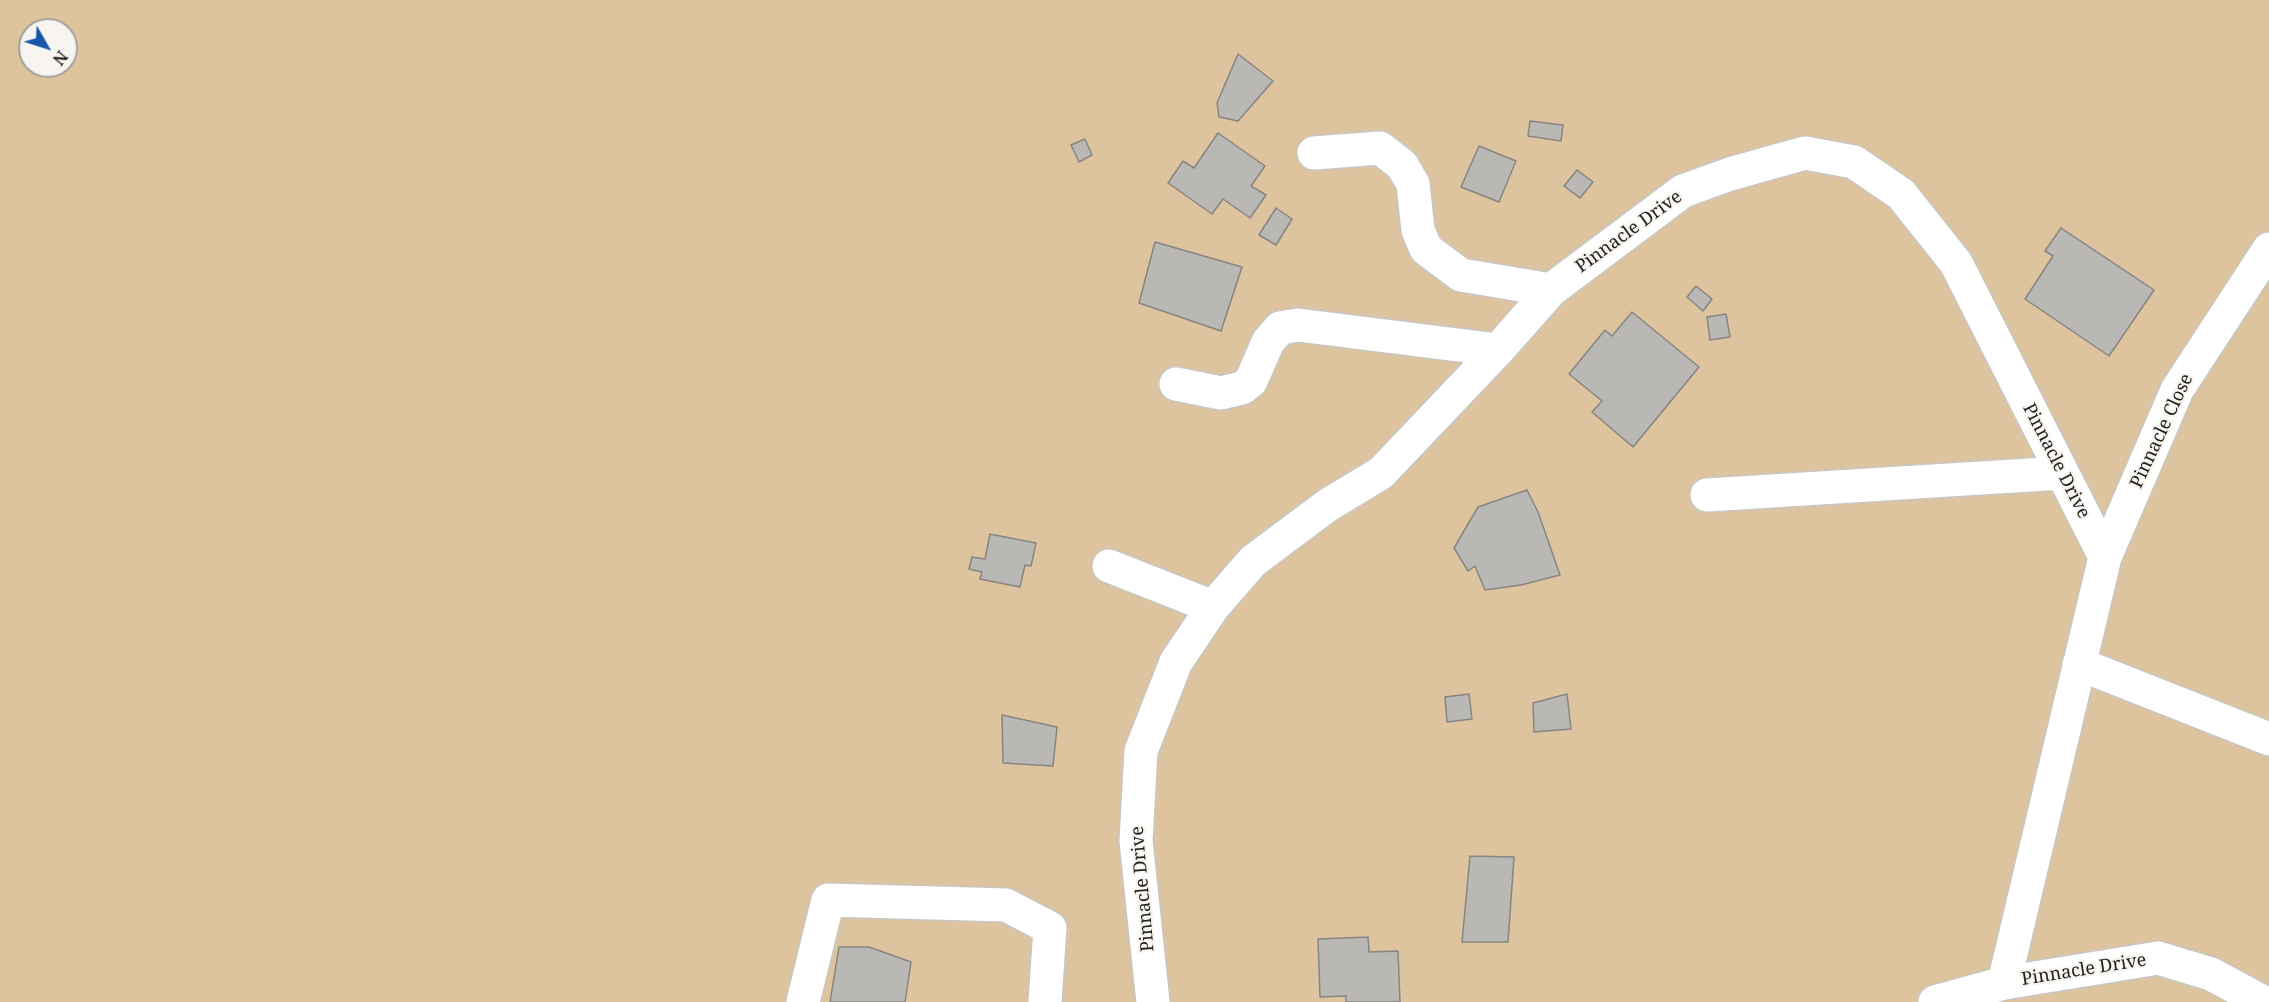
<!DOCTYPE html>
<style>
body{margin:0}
#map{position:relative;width:2269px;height:1002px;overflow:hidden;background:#f8f5f1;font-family:"Noto Serif",serif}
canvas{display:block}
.north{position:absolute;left:18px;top:18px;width:60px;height:60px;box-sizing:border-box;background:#f8f5f1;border:2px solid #a3a19d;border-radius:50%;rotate:129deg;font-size:16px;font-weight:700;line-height:24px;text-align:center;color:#232220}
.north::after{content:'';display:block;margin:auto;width:21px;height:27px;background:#1757a7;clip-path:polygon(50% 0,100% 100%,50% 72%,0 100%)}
</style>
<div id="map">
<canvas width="2269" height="1002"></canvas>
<div class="north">N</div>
</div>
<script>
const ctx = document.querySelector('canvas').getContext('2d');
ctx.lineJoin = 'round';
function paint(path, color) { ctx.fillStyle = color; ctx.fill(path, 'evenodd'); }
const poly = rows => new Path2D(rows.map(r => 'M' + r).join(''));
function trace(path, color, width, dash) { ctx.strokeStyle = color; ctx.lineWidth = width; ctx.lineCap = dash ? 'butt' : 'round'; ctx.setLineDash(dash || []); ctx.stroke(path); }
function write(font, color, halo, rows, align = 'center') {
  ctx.font = font + ' "Noto Serif",serif'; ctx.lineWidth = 4.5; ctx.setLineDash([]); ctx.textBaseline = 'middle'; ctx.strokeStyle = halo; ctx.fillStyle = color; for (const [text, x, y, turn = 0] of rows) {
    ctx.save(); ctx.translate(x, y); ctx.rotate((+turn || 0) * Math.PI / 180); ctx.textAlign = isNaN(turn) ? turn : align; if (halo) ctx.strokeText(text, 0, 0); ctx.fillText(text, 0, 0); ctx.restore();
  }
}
const green = poly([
 [0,0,2269,0,2269,1002,0,1002],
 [30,30,66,30,66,66,30,66]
]);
const building = poly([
 [1238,54,1273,81,1238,121,1219,117,1217,103,1238,54],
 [1530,121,1563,125,1561,141,1528,136,1530,121],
 [1218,133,1265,166,1251,186,1266,195,1250,218,1223,199,1212,214,1168,183,1183,161,1194,168,1218,133],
 [1085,139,1092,155,1079,162,1071,145,1085,139],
 [1479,146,1516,161,1499,202,1461,187,1479,146],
 [1577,170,1593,182,1580,198,1564,186,1577,170],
 [1276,208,1292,219,1276,245,1259,235,1276,208],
 [2061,228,2154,290,2109,356,2025,299,2053,256,2045,251,2061,228],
 [1155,242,1242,267,1221,331,1139,303,1155,242],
 [1696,286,1712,299,1703,311,1687,297,1696,286],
 [1632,312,1699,367,1633,447,1592,412,1602,401,1569,374,1605,330,1612,336,1632,312],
 [1726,314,1730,337,1710,340,1707,317,1726,314],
 [1527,490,1538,512,1560,575,1521,585,1485,590,1475,566,1468,571,1454,548,1478,507,1527,490],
 [990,534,1036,543,1031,566,1025,565,1020,587,980,579,982,572,969,569,972,557,985,559,990,534],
 [1469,694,1472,719,1447,722,1445,697,1469,694],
 [1567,694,1571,729,1534,732,1533,703,1567,694],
 [1002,715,1057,727,1053,766,1003,763,1002,715],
 [1470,856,1514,857,1508,942,1462,942,1470,856],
 [1368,937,1369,952,1398,951,1400,1002,1346,1002,1346,996,1320,997,1318,939,1368,937],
 [839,947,869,947,911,962,905,1002,830,1002,839,947]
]);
const minor = poly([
 [1314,153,1380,148,1402,165,1413,184,1418,230,1426,249,1461,275,1551,290],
 [1176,384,1221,393,1242,388,1251,381,1268,342,1280,328,1298,325,1498,350],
 [1707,495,2062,473],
 [1109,566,1213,607],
 [2079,664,2269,739],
 [2004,983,2105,557,2177,390,2269,249],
 [803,1002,828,900,1006,905,1050,928,1045,1002],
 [1153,1002,1136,841,1141,751,1176,662,1213,607,1253,561,1328,505,1381,473,1498,350,1551,290,1683,191,1730,174,1805,153,1854,162,1901,194,1956,263,2105,557],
 [1935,1002,2004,983,2158,958,2211,974,2263,1002]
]);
const streetNames = [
 ["Pinnacle Drive",1629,232,-36],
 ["Pinnacle Close",2162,431,-65],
 ["Pinnacle Drive",2056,461,63],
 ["Pinnacle Drive",1143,889,-95],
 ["Pinnacle Drive",2084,970,-9]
];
paint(green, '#dec49e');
paint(building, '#bab8b4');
trace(building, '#878581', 1.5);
trace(minor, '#c8c6c2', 36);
trace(minor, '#fff', 33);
write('18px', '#232220', '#f8f5f1', streetNames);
</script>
